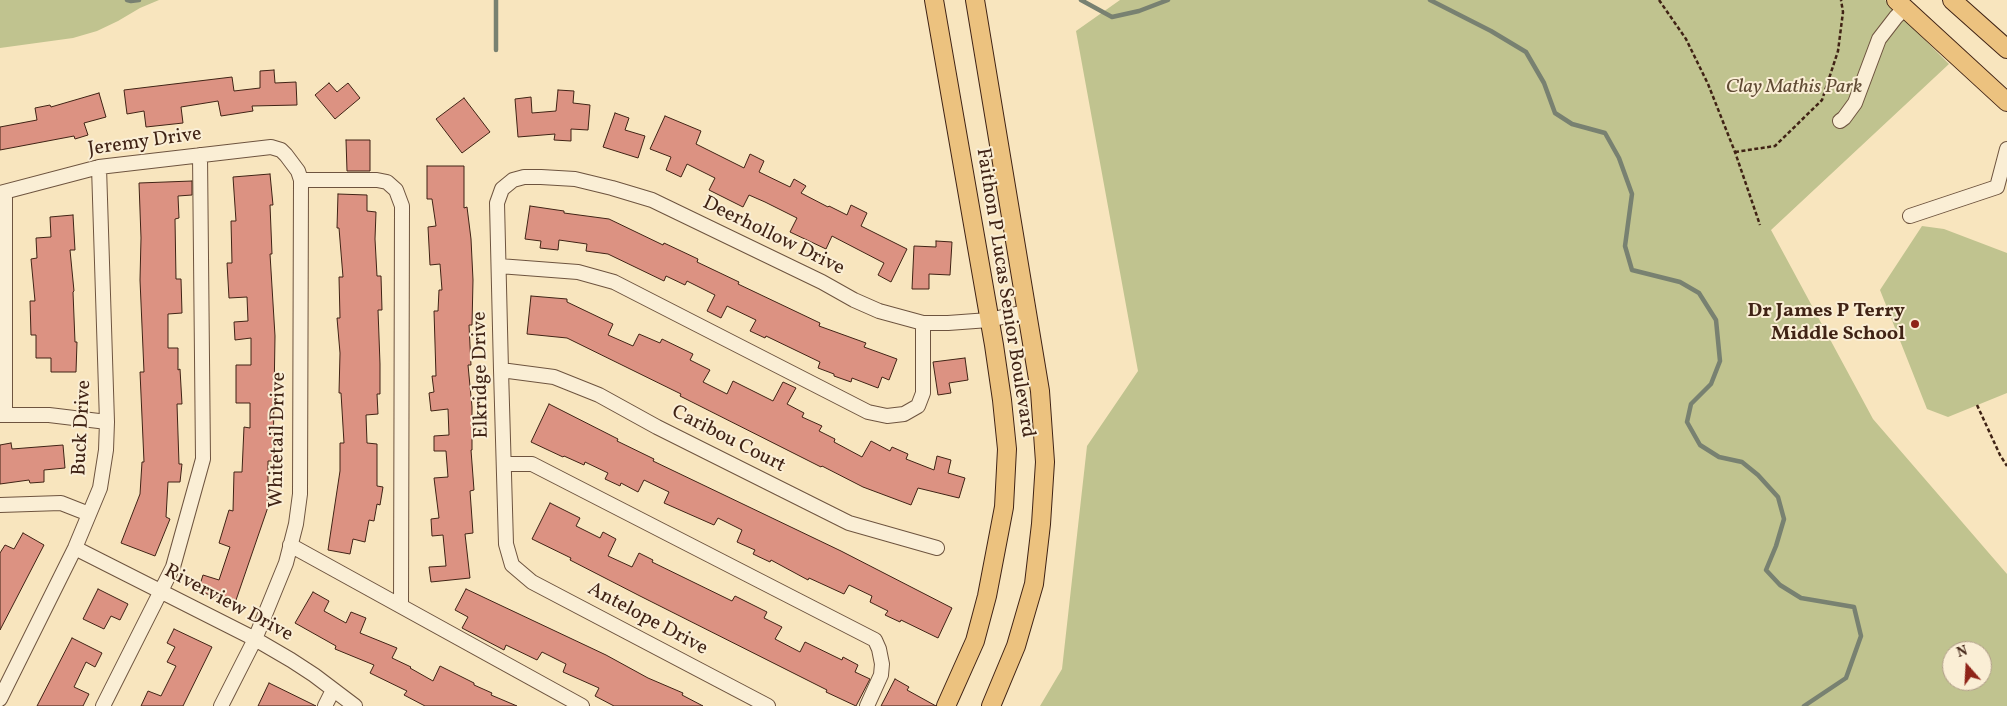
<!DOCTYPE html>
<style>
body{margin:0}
#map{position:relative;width:2007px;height:706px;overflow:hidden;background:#f8e5be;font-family:Vollkorn,serif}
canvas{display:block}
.north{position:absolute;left:1942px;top:641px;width:50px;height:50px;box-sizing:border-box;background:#faeed5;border:1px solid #b09d88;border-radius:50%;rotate:341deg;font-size:14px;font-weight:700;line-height:20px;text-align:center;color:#402315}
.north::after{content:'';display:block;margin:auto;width:18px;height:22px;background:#8f2418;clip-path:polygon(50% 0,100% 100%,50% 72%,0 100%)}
</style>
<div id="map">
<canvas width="2007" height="706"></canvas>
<div class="north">N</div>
</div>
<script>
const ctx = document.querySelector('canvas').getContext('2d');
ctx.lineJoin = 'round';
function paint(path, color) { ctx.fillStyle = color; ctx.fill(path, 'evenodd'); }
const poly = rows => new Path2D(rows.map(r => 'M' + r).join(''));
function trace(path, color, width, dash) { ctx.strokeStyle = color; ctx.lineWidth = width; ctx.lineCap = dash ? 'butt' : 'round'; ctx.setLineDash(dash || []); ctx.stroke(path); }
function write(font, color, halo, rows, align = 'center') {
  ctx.font = font + ' Vollkorn,serif'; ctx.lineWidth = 4; ctx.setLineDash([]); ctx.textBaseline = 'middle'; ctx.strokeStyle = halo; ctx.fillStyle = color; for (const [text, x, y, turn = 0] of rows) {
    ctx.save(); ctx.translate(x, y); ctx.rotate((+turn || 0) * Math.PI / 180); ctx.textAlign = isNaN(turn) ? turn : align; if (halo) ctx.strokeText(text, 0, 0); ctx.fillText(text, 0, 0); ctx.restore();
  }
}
const green = poly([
 [0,0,159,0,140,8,118,21,97,31,73,38,0,48],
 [1120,0,1885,0,1949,64,1771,230,1873,419,2007,574,2007,706,1040,706,1062,669,1087,446,1138,371,1076,31],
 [1952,651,1982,651,1982,681,1952,681],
 [1922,226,1944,229,2007,253,2007,393,1948,417,1927,409,1880,290]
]);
const stream = poly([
 [127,0,131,1,139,0],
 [496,0,496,50],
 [1081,0,1112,17,1139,11,1168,0],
 [1430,0,1491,31,1526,52,1544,83,1555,113,1572,124,1605,133,1619,158,1632,194,1625,246,1632,270,1680,282,1699,293,1716,320,1720,361,1711,384,1691,404,1687,422,1700,445,1719,457,1742,462,1758,475,1778,497,1784,519,1776,546,1766,570,1780,585,1801,598,1854,607,1861,636,1846,678,1804,706]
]);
const building = poly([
 [274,70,275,83,296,82,297,105,252,106,253,111,221,116,218,101,181,107,183,123,146,127,144,111,127,114,124,90,232,77,234,91,260,88,260,71,274,70],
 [329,83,337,92,348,83,360,98,335,119,315,95,329,83],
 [558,90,574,91,573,103,590,105,588,130,571,129,571,141,554,140,555,134,518,137,515,99,531,97,532,113,556,111,558,90],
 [99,93,106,117,84,123,88,135,75,139,74,136,0,150,0,127,37,120,35,108,50,105,51,107,99,93],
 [464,98,490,132,462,153,436,119,464,98],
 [615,113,629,118,625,130,645,136,638,158,603,147,615,113],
 [665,116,701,131,696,144,744,168,750,154,764,161,759,172,790,187,794,179,806,186,801,193,828,207,829,206,847,215,851,205,867,213,861,226,907,249,891,282,878,275,884,263,832,236,826,249,790,232,797,218,765,202,749,195,743,207,709,190,715,178,687,164,681,177,666,170,671,157,650,149,665,116],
 [346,140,370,140,370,171,347,171,346,140],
 [427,166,464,166,464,208,467,207,471,239,473,280,472,325,469,325,471,365,468,365,472,407,472,450,471,450,474,490,470,491,473,533,465,534,470,578,431,582,429,567,446,566,443,535,432,536,431,519,439,518,434,478,448,477,446,451,434,451,434,436,449,435,448,409,431,411,429,393,434,392,432,376,436,376,434,311,438,311,439,290,442,290,440,264,430,265,428,227,436,226,432,199,427,199,427,166],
 [270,174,273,205,270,205,272,254,270,254,275,336,273,461,268,461,268,507,235,603,198,591,203,575,219,580,230,547,219,543,229,510,233,511,234,472,242,472,244,427,250,428,250,403,236,403,236,365,251,365,251,338,235,340,234,322,248,321,247,297,229,298,227,263,232,263,231,221,236,221,233,177,270,174],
 [192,181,192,195,178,196,179,218,175,219,176,279,181,279,182,313,168,314,168,348,178,348,178,370,180,369,182,404,177,404,179,464,182,464,180,482,168,482,166,517,170,519,155,556,121,543,140,494,142,462,144,462,140,372,144,372,140,280,141,238,139,183,192,181],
 [338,194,367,195,367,211,376,212,375,239,377,276,381,276,382,310,378,310,380,364,380,394,377,394,378,414,366,415,367,443,377,444,377,486,383,487,380,505,377,504,374,521,369,520,365,542,353,539,350,554,328,550,340,471,340,443,344,443,341,393,339,393,340,353,337,318,340,318,339,277,343,277,339,228,337,228,338,194],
 [530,206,564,211,564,213,609,219,663,245,664,243,698,259,697,262,739,282,738,284,820,323,819,326,866,343,864,347,897,359,889,380,882,377,878,388,852,378,851,382,834,376,834,374,818,368,820,362,766,336,765,338,750,331,756,320,727,306,721,318,707,311,715,295,687,281,685,285,666,276,664,281,608,254,586,251,587,244,559,240,558,250,540,248,541,241,525,239,530,206],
 [73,215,75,250,70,250,74,291,73,292,75,342,77,342,76,372,51,372,51,358,36,358,36,335,31,335,30,301,35,301,31,259,37,258,36,238,51,237,50,217,73,215],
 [936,241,952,242,950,275,929,274,929,289,912,289,914,246,936,247,936,241],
 [531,296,567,299,567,302,613,324,608,335,633,346,639,334,660,343,662,339,693,354,690,360,710,370,703,382,727,394,733,381,773,401,783,382,796,388,787,404,804,413,802,417,822,426,819,431,835,439,834,442,862,457,871,441,890,451,892,447,908,454,906,459,934,470,937,456,951,460,948,473,965,478,959,498,918,488,911,505,863,487,822,466,821,467,680,396,681,394,567,338,527,334,531,296],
 [965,358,968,380,949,383,951,393,938,395,933,362,965,358],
 [549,404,618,439,617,441,654,459,653,461,841,551,952,608,938,638,901,620,900,622,885,615,888,611,870,602,872,596,849,585,844,594,809,578,808,580,771,560,770,562,753,554,755,550,737,542,742,530,718,518,714,525,664,503,669,492,644,480,638,492,621,483,620,486,605,479,608,473,585,462,584,465,564,456,563,457,531,442,549,404],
 [11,443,12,449,63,445,65,468,44,470,44,482,30,483,29,480,0,484,0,445,11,443],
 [550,503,580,518,576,526,600,538,603,532,616,539,608,556,632,567,639,553,653,560,652,562,732,601,735,596,767,612,764,618,782,627,775,639,800,652,805,642,842,660,843,657,858,665,855,672,870,679,856,706,826,692,827,690,640,596,570,560,571,558,532,539,550,503],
 [23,533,44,545,0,630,0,553,5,545,14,549,23,533],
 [98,589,128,604,120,620,111,616,104,629,83,619,98,589],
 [466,589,606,655,648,678,683,693,682,695,703,706,614,706,595,696,599,688,563,672,566,664,542,652,537,660,506,645,504,650,462,628,468,617,455,610,466,589],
 [313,592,329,601,324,611,346,623,351,612,366,618,360,633,397,648,392,658,411,667,410,668,433,681,440,666,474,683,474,685,492,693,491,695,517,706,425,706,404,695,407,691,370,673,374,665,335,649,336,646,295,623,313,592],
 [174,629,212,647,183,706,141,706,148,691,161,696,176,666,167,662,175,647,167,643,174,629],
 [72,638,102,653,95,667,86,662,74,687,89,694,83,706,37,706,72,638],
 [895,679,909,687,907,690,936,706,881,706,895,679],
 [269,683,316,706,258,706,269,683]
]);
const path = poly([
 [1659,0,1686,39,1708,84,1735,152,1760,225],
 [1735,152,1775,146,1822,100,1838,51,1843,12,1841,0],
 [1977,405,2000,455,2007,466]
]);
const minor = poly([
 [1840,121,1844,118,1855,103,1879,39,1896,17,1905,8],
 [301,180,377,180,387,182,396,190,402,206,401,606],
 [0,193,99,167,271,147,281,150,286,155,298,171,301,180,300,494,296,524,286,563,255,639,221,706],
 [1910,216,1997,187,2007,149],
 [499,266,578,272,614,282,868,412,887,416,904,414,918,406,923,393,923,323],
 [501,370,554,377,599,395,657,427,849,523,937,548],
 [0,415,49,415,107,422],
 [5,415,5,192],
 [504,464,532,464,875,640,879,649,882,664,881,675,867,706],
 [0,505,61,503,89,514],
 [290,545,582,706],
 [75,548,255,639,291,660,314,675,355,706],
 [0,699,75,548,100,488,106,450,107,422,99,167],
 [103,706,173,567,203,459,200,155],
 [325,706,333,690],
 [768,706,532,582,512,565,506,544,501,370,497,203,502,189,513,180,524,177,541,177,575,179,612,188,652,200,822,282,854,300,879,311,923,323,948,323,989,320,1025,312]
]);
const major = poly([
 [934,0,994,345,1002,400,1007,449,1004,507,987,596,975,641,946,706],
 [975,0,1040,391,1045,462,1041,524,1034,584,1016,646,991,706],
 [1896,0,2007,102],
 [1952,0,2007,49]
]);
const markers = [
 [1915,324,5,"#8f2418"]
];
const parkNames = [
 ["Clay Mathis Park",1794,88]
];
const streetNames = [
 ["Jeremy Drive",145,143,-8],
 ["Deerhollow Drive",773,237,26],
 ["Faithon P Lucas Senior Boulevard",1004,293,81],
 ["Elkridge Drive",482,375,-91],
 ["Buck Drive",83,428,-87],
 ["Whitetail Drive",279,440,-89],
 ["Caribou Court",728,440,27],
 ["Riverview Drive",228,604,28],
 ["Antelope Drive",647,620,28]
];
const poiNames = [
 ["Dr James P Terry",1905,312],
 ["Middle School",1905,335]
];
paint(green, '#c0c38f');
trace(stream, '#788171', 4.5);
paint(building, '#dc9282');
trace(building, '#402315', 1);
trace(minor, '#6e543f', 16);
trace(major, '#402315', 20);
trace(path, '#402315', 2.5, [4, 2.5]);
trace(minor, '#faeed5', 14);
trace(major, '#ecc27f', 18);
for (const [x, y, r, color] of markers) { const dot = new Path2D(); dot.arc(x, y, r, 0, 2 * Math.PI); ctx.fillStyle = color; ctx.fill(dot); trace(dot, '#faeed5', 2); }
write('italic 20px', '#604b34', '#faeed5', parkNames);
write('20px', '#402315', '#faeed5', streetNames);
write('bold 20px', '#402315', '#faeed5', poiNames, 'right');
</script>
